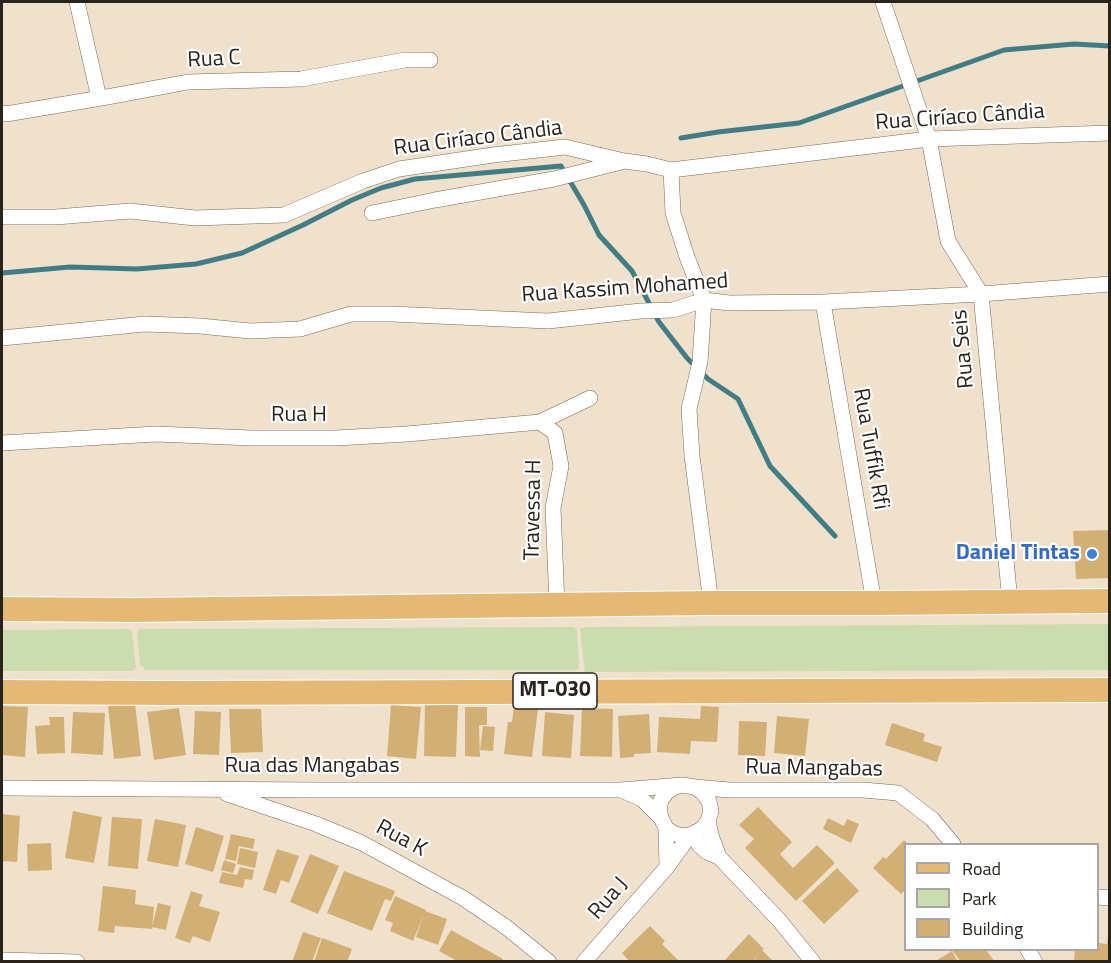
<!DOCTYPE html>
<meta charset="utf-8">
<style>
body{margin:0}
#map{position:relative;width:1111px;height:963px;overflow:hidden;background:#efe1cb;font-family:"Titillium Web",sans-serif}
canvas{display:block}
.frame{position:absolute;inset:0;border:3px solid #28231b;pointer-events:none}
.legend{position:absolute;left:904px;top:843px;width:195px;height:108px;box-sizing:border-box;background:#fff;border:2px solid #a9a7a4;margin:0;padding:8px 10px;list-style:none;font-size:18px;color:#28231b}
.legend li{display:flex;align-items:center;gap:12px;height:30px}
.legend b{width:30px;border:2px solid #a9a7a4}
</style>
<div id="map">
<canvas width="1111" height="963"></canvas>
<div class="frame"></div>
<ul class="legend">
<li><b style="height:8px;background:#e5b975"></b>Road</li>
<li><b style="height:16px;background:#cbddae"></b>Park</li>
<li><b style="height:16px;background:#d2b075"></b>Building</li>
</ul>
</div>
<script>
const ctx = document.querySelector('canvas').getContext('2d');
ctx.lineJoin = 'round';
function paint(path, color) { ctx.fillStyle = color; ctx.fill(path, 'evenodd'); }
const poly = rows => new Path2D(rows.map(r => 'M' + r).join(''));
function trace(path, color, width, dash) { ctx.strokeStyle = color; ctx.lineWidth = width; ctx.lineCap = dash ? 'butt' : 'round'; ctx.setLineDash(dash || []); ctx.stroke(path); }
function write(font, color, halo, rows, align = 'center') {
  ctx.font = font + ' "Titillium Web",sans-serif'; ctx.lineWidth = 4.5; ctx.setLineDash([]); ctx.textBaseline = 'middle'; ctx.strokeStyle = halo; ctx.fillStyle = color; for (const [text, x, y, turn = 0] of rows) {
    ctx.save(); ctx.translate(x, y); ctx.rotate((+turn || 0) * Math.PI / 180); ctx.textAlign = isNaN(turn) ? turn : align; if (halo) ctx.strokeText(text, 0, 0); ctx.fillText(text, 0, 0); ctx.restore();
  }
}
const green = poly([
 [1109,624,1109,670,585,672,580,629,586,627],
 [574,627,577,630,579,667,577,670,146,670,140,665,137,632,140,629],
 [129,629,132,631,136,668,133,671,2,671,2,630]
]);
const stream = poly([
 [681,138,718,132,799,123,1004,50,1074,44,1110,46],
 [2,273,70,267,137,269,196,264,242,253,303,225,352,200,381,188,415,179,561,166,584,205,599,235,632,271,659,322,687,358,708,379,738,399,770,466,835,536]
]);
const building = poly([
 [1110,530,1110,578,1076,579,1073,531],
 [135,703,141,756,114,759,108,706],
 [425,704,458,705,456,757,424,756],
 [391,705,421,707,416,759,387,756],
 [2,706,28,707,25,757,2,755],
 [701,706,719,707,717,742,691,741,690,754,657,752,659,717,700,719],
 [465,707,487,707,487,725,479,725,480,757,465,756],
 [514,707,538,709,532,757,504,754,508,722,512,722],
 [179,708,186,755,154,760,147,712],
 [582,708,613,709,612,757,580,756],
 [229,709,261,709,263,752,231,753],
 [195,711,221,712,219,755,193,754],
 [73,712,105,713,103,755,71,753],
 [545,712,574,715,571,758,542,756],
 [649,714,651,753,634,754,634,757,620,758,618,716],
 [777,716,809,719,805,756,774,753],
 [49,717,64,717,65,753,37,754,35,726,50,725],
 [739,721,767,722,765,756,738,755],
 [892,723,925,734,923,741,942,747,937,762,885,745],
 [483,726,495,727,493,751,480,750],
 [758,807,792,842,780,854,793,868,817,845,835,863,796,901,745,848,754,839,739,825],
 [73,811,102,817,94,863,65,858],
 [2,814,20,816,17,862,2,861],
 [112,817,142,819,138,869,108,866],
 [828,818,844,826,847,819,859,824,851,843,823,829],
 [155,819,186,825,178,867,147,861],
 [196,827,224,836,213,872,185,864],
 [231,834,255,839,253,849,239,846,236,861,225,859],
 [904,840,908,844,906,844,906,889,901,894,873,868,883,857,886,859],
 [51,843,52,870,28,871,27,844],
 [240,848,258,852,255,868,237,864],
 [277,849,299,856,289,883,281,880,276,894,263,890],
 [310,854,339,866,318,914,290,902],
 [224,860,236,864,233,873,221,870],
 [240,867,254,870,252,880,245,879,243,888,219,883,222,872,237,875],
 [837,868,859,891,824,924,802,901],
 [344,871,395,891,391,901,385,899,372,931,327,913],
 [103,886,136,890,135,904,154,907,152,929,115,926,114,933,98,931],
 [191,891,203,895,199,906,220,912,210,942,193,936,190,943,175,938],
 [395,896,426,910,425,911,447,919,438,945,416,937,424,914,413,941,390,931,393,923,385,920],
 [158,903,171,906,166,930,152,927],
 [650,926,665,941,662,944,680,962,630,962,622,953],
 [451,930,503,959,502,962,459,962,439,951],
 [303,932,321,938,312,962,292,962],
 [749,934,764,949,762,950,774,962,753,962,758,955,752,962,723,962],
 [1108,935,1110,935,1110,962,1074,962,1075,950,1098,950,1098,943,1107,944],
 [322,938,352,949,347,962,314,962],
 [952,950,986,950,995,962,961,962],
 [952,951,958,962,934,962]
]);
const street = poly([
 [77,2,99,98],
 [883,2,929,139,948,241,981,294,1010,602],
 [2,113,6,114,107,97,188,82,301,79,405,60,430,60],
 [671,170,673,213,687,257,704,300,700,362,689,409,692,456,711,603],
 [372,213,435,200,554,179,621,162],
 [2,217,56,217,130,211,195,218,284,215,363,181,399,169,493,155,565,147,624,161,647,164,671,170,929,139,1110,133],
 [823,302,874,603],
 [2,338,145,324,200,326,250,331,300,329,351,314,392,314,548,321,641,311,673,310,704,300,729,303,823,302,981,294,1110,284],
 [540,422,555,433,561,466,553,508,557,605],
 [2,443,156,434,251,438,336,438,407,434,540,422,590,398],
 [695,787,729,790,863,790,898,793,932,819,953,844],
 [2,788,319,790,621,790,682,785,695,787,703,793,709,801,711,811,708,821,702,829,690,835,682,836,673,833,666,828,661,818,659,809,661,800,666,793,673,788,682,785],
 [621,790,642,799,661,818],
 [227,794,316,824,362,843,463,898,506,927,549,962],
 [708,821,711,835,719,857,779,920,813,962],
 [666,828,667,867],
 [694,834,699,845,707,852,719,857],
 [1098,897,1110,898],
 [1028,950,1035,962],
 [2,960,77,962],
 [584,962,667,867,690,835]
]);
const primary = poly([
 [2,609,133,610,711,603,874,603,1110,601],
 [2,692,165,693,1110,690]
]);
const markers = [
 [1092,554,6,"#3f7fe0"]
];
const shields = [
 [555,691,84]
];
const shieldNames = [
 ["MT-030",555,691]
];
const streetNames = [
 ["Rua C",214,60,-3],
 ["Rua Ciríaco Cândia",960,118,-4],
 ["Rua Ciríaco Cândia",478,139,-7],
 ["Rua Kassim Mohamed",625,289,-4],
 ["Rua Seis",964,349,-95],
 ["Rua H",299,416],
 ["Rua Tuffik Rfi",870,449,80],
 ["Travessa H",534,510,-89],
 ["Rua das Mangabas",312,767],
 ["Rua Mangabas",814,769,1],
 ["Rua K",401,839,28],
 ["Rua J",609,899,-49]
];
const shopNames = [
 ["Daniel Tintas",1080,554]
];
paint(green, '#cbddae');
trace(stream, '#427d85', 5);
paint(building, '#d2b075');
trace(street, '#776b57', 16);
trace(primary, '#fff', 26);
trace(street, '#fff', 15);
trace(primary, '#e5b975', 24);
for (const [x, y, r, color] of markers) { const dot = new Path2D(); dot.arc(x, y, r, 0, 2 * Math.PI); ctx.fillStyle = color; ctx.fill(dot); trace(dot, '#fff', 2); }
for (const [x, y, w] of shields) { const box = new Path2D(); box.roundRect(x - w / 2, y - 18, w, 36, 4.5); ctx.fillStyle = '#fff'; ctx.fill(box); trace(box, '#28231b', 1.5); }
write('bold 21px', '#28231b', null, shieldNames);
write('22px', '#28231b', '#fff', streetNames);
write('bold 22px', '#366cbe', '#fff', shopNames, 'right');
</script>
